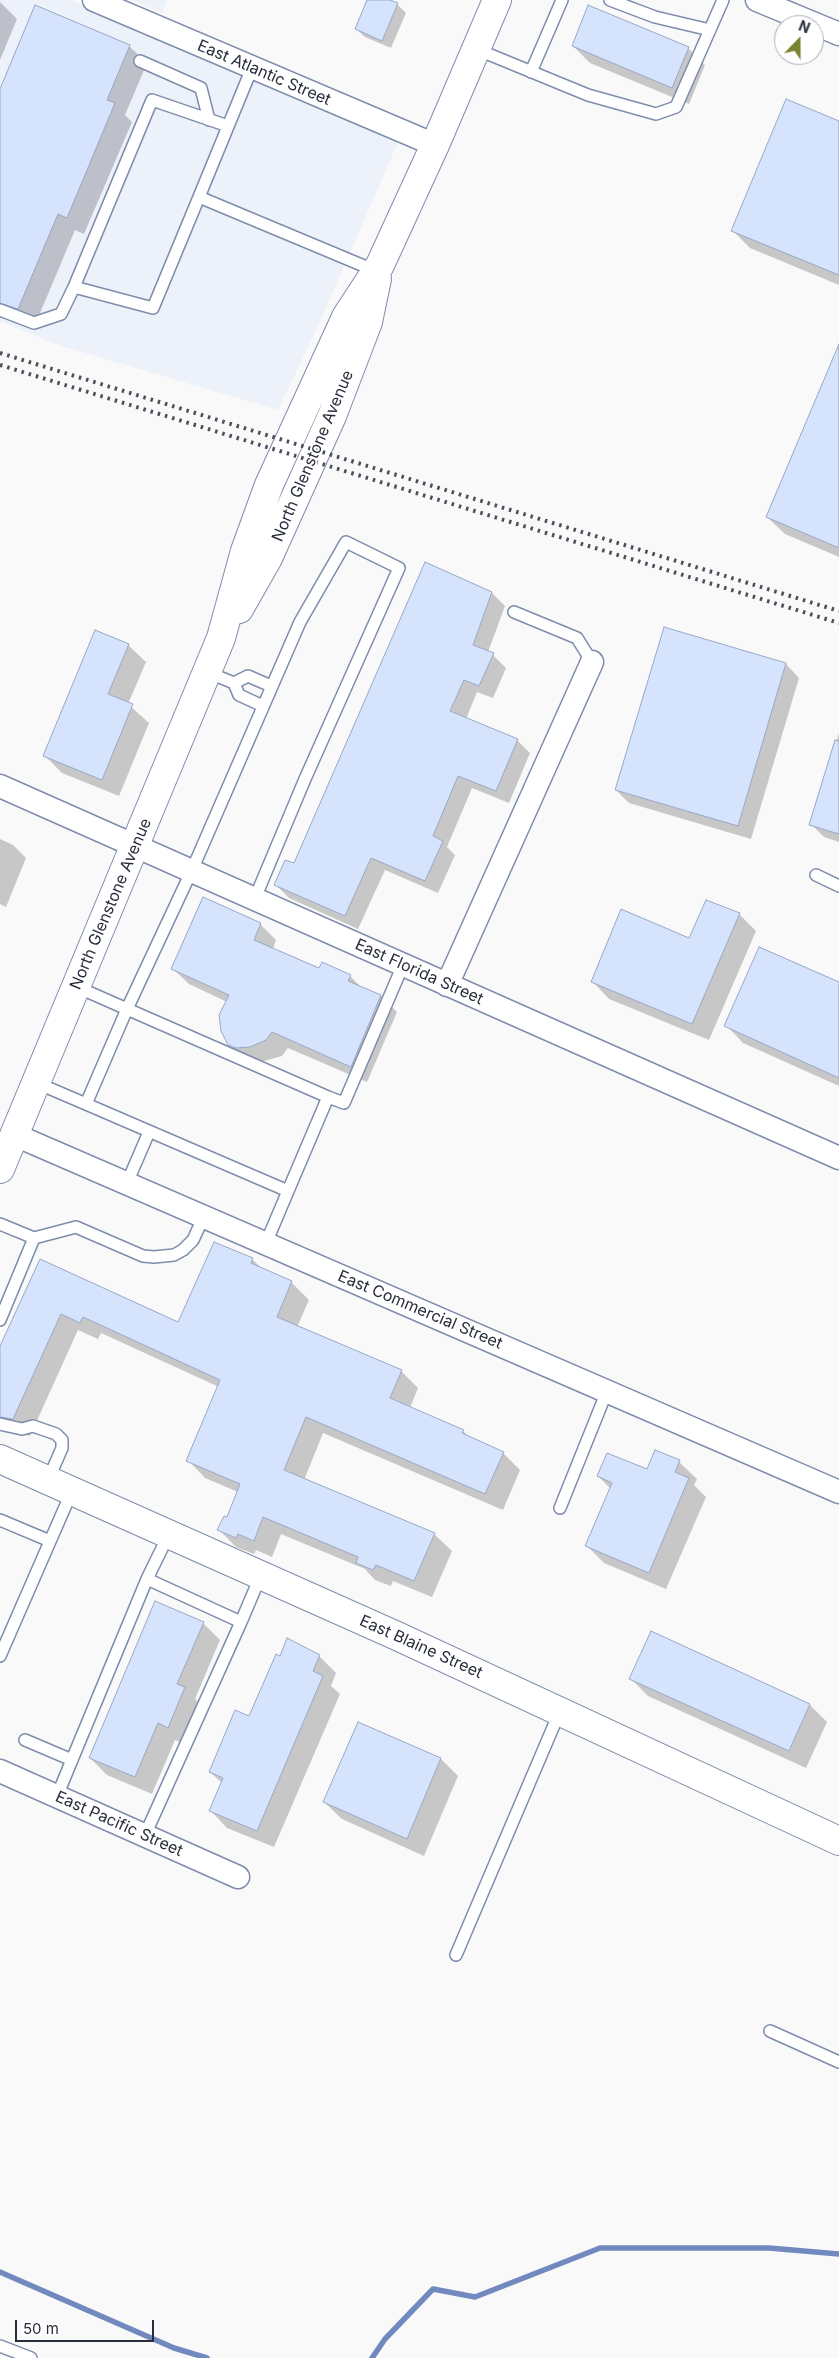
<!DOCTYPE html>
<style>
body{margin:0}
#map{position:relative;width:839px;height:2358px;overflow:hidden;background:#f9f9f9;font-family:Inter,sans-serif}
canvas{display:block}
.north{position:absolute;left:774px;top:15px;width:50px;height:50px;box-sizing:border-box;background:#fff;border:1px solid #a9abb0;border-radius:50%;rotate:22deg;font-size:14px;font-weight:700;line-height:20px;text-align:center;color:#272d3a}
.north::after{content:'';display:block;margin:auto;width:18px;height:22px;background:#79822e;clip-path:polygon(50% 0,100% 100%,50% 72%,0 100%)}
.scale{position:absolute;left:15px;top:2320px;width:139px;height:22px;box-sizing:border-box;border:2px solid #272d3a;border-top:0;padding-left:6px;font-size:15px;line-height:18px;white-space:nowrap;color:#272d3a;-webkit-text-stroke:4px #fff;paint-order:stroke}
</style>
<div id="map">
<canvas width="839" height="2358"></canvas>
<div class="north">N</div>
<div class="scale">50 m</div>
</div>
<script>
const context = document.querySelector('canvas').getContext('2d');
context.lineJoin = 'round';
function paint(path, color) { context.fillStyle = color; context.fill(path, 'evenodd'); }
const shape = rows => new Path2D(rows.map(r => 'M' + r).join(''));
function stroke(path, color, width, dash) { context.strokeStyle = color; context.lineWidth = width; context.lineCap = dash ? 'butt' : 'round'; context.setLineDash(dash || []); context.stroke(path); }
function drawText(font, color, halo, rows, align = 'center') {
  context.font = font + ' Inter,sans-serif'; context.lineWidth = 4; context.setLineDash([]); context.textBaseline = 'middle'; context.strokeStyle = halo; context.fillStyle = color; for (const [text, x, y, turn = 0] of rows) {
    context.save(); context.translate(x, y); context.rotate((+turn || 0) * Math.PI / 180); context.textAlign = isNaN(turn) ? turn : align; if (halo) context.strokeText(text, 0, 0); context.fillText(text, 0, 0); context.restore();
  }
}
paint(shape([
 [0,0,71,0,397,140,396,147,318,326,278,410,55,344,0,321],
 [131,0,167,0,162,13]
]), '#edf1fa');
paint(shape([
 [368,0,387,0,397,4,406,13,391,48,365,37,356,29],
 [0,2,17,19,0,60],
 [129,46,147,63,125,115,132,122,84,234,75,230,35,325,0,311,0,92],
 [573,46,688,48,705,65,689,104,590,63],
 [839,122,839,285,750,248,733,231],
 [839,363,839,557,785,534,767,517],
 [492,593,505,606,488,652,493,655,506,668,493,698,477,692,466,719,517,740,530,753,509,803,472,788,447,847,455,855,438,893,385,870,358,929,289,898,276,885,295,865],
 [665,628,786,664,799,678,751,839,629,803,616,790],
 [128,645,146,662,128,704,149,723,119,796,62,773,45,756],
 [839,733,839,842,824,837,811,824],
 [0,839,13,845,26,858,6,907,0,904],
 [739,914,756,931,709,1040,609,999,592,981,690,940],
 [260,924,276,940,273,949,320,969,350,976,363,989,381,996,397,1012,367,1082,288,1048,282,1056,253,1064,245,1061,229,1044,227,1002,189,984,172,968],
 [839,984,839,1086,743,1043,726,1025],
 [252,1259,264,1271,291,1282,309,1300,297,1327,401,1371,418,1388,410,1408,463,1431,471,1439,503,1453,520,1470,503,1510,323,1433,304,1480,434,1534,452,1551,432,1597,393,1581,391,1586,375,1580,365,1569,281,1534,272,1557,256,1550,254,1554,236,1547,219,1530,227,1518,238,1492,205,1478,188,1460,219,1387,101,1333,98,1339,78,1330,30,1436,18,1433,0,1425,0,1349,40,1260,179,1324],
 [679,1462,697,1479,694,1485,706,1497,666,1589,604,1563,587,1546,611,1489,598,1476,647,1470],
 [203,1623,220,1640,195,1699,202,1706,185,1744,175,1740,152,1794,107,1775,90,1758],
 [652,1633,810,1705,827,1722,806,1768,648,1696,631,1679],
 [319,1656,336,1673,331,1686,340,1694,274,1847,227,1828,210,1810,222,1783,210,1772,250,1717,280,1657],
 [441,1759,458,1776,424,1856,342,1819,324,1802]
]), '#0003');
stroke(shape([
 [0,2272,174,2348,207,2358],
 [372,2358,385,2339,433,2289,475,2297,600,2248,769,2248,839,2254]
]), '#7189be', 5.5);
const building = shape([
 [367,0,390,0,398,3,382,41,355,29,367,0],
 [35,5,130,45,107,100,115,103,67,218,58,214,18,309,0,303,0,89,35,5],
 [588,5,689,47,672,88,572,46,588,5],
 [786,99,839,121,839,275,731,231,786,99],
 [839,344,839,548,766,517,839,344],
 [425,562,492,592,473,645,494,653,479,686,464,680,450,711,518,739,496,791,458,776,433,836,443,841,425,881,371,858,345,916,274,885,285,860,294,863,425,562],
 [664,627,786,663,738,826,615,790,664,627],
 [95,630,129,644,108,694,133,704,102,780,43,756,95,630],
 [835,740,839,741,839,834,809,825,835,740],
 [203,897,261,923,254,940,319,968,322,962,351,975,348,981,381,995,351,1067,272,1032,266,1040,250,1047,236,1048,228,1045,221,1031,219,1015,229,995,171,969,203,897],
 [706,900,740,913,692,1024,591,982,621,909,689,938,706,900],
 [759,947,839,982,839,1078,724,1026,759,947],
 [214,1242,253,1258,251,1263,292,1281,277,1317,402,1370,390,1398,464,1430,462,1433,504,1452,485,1494,306,1417,284,1470,435,1533,414,1581,376,1565,373,1570,356,1563,358,1557,263,1517,254,1541,238,1534,236,1538,217,1530,224,1516,227,1517,240,1484,186,1461,220,1380,83,1317,80,1323,61,1314,13,1419,0,1417,0,1346,40,1259,178,1322,214,1242],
 [655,1450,680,1460,675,1472,689,1478,649,1573,585,1546,612,1483,597,1476,607,1453,647,1469,655,1450],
 [155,1601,204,1622,177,1684,185,1687,168,1728,158,1723,135,1777,89,1758,155,1601],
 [651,1631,810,1704,789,1751,629,1679,651,1631],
 [287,1638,320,1655,313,1671,323,1676,257,1831,209,1811,223,1778,209,1772,235,1710,249,1716,276,1654,280,1656,287,1638],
 [358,1722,441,1758,407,1839,323,1802,358,1722]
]);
paint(building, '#d6e3fd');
stroke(building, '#98a7c7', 1);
const service = shape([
 [610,0,655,17,710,30],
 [476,49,588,95,656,114,676,107,723,0],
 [140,61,201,88,209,120],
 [252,68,199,197,376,271],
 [531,72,562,0],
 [199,197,153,308,74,287,152,100,228,126],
 [0,310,34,323,61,314,74,287],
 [514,612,577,638,592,662],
 [207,672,234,683,239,695,263,706],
 [234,683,248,676,271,686],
 [816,875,839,886],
 [77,987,127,1009,192,870,300,622,346,542,399,568,305,779,255,898],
 [37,1083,86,1104,127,1009,328,1097],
 [86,1104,288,1191,266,1243],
 [127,1183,149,1132],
 [288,1191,328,1097,344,1103,403,965],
 [0,1224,34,1238,76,1227,143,1256,154,1257,174,1255,183,1250,193,1240,204,1216],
 [0,1320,34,1238],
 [0,1424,22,1429,33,1426,56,1434,62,1440,62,1448,48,1480],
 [560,1508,607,1391],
 [0,1520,50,1541],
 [169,1534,147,1579,241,1622,261,1575],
 [0,1656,72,1491],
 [25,1740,72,1760],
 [57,1796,147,1579],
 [145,1835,241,1622],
 [456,1955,560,1711],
 [770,2031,839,2062],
 [0,2346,31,2358]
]);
const minor = shape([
 [94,0,435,145],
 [757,0,839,34],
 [0,786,839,1158],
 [447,985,592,662],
 [15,1135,839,1492],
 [0,1771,238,1877]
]);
const tertiary = shape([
 [0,1459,397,1636,839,1841]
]);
const primary = shape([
 [239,609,268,558,332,416,368,322,377,279],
 [0,1169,221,638,245,551,269,485,346,317,380,265,435,145,497,0]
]);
stroke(service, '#7e8dab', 14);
stroke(minor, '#7e8dab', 25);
stroke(tertiary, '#7e8dab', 30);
stroke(primary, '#7e8dab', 30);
stroke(service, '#fff', 11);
stroke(minor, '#fff', 22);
stroke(tertiary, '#fff', 28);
stroke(primary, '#fff', 28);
stroke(shape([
 [0,353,839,611],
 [0,365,839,623]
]), '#4a4f5a', 4, [2.5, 5]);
drawText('16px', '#272d3a', '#fff', [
 ["East Atlantic Street",264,73,23],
 ["North Glenstone Avenue",313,456,-67],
 ["North Glenstone Avenue",111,904,-67],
 ["East Florida Street",419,972,24],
 ["East Commercial Street",420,1310,23],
 ["East Blaine Street",421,1647,24],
 ["East Pacific Street",119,1824,24]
]);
</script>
